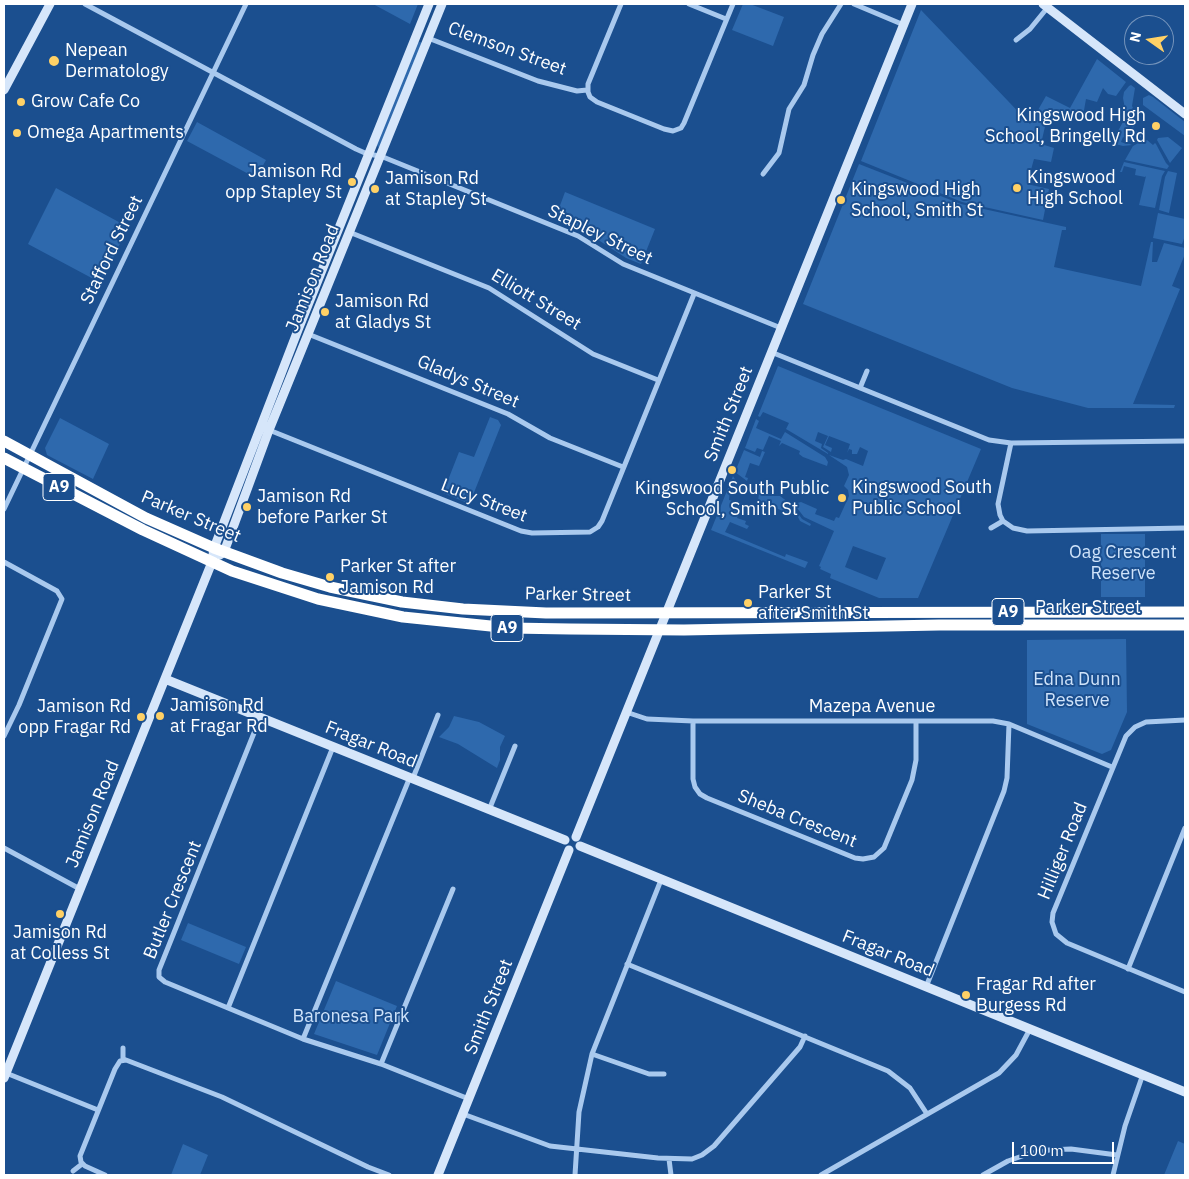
<!DOCTYPE html>
<style>
body{margin:0}
#map{position:relative;width:1189px;height:1179px;overflow:hidden;background:#1b4f8f;font-family:"IBM Plex Sans",sans-serif}
canvas{display:block}
.frame{position:absolute;inset:0;border:5px solid #fff;pointer-events:none}
.north{position:absolute;left:1124px;top:15px;width:50px;height:50px;box-sizing:border-box;background:#1b4f8f;border:1px solid #7695bc;border-radius:50%;rotate:283deg;font-size:14px;font-weight:700;line-height:20px;text-align:center;color:#fff}
.north::after{content:'';display:block;margin:auto;width:18px;height:22px;background:#ffd166;clip-path:polygon(50% 0,100% 100%,50% 72%,0 100%)}
.scale{position:absolute;left:1012px;top:1142px;width:102px;height:22px;box-sizing:border-box;border:2px solid #fff;border-top:0;padding-left:6px;font-size:15px;line-height:18px;white-space:nowrap;color:#fff;-webkit-text-stroke:4px #1b4f8f;paint-order:stroke}
</style>
<div id="map">
<canvas width="1189" height="1179"></canvas>
<div class="frame"></div>
<div class="north">N</div>
<div class="scale">100 m</div>
</div>
<script>
const context = document.querySelector('canvas').getContext('2d');
context.lineJoin = 'round';
function paint(path, color) { context.fillStyle = color; context.fill(path, 'evenodd'); }
const shape = rows => new Path2D(rows.map(r => 'M' + r).join(''));
function stroke(path, color, width, dash) { context.strokeStyle = color; context.lineWidth = width; context.lineCap = dash ? 'butt' : 'round'; context.setLineDash(dash || []); context.stroke(path); }
function drawText(font, color, halo, rows, align = 'center') {
  context.font = font + ' "IBM Plex Sans",sans-serif'; context.lineWidth = 4; context.setLineDash([]); context.textBaseline = 'middle'; context.strokeStyle = halo; context.fillStyle = color; for (const [text, x, y, turn = 0] of rows) {
    context.save(); context.translate(x, y); context.rotate((+turn || 0) * Math.PI / 180); context.textAlign = isNaN(turn) ? turn : align; if (halo) context.strokeText(text, 0, 0); context.fillText(text, 0, 0); context.restore();
  }
}
paint(shape([
 [373,4,418,4,410,24],
 [743,4,750,4,784,17,773,46,732,30],
 [921,10,1030,124,1046,96,1070,108,1097,59,1126,82,1116,96,1108,94,1103,88,1097,102,1086,99,1083,116,1049,109,1041,144,1054,148,1051,162,1034,159,1027,184,1049,189,1043,220,962,202,861,161],
 [420,42,422,43,379,148,376,144,417,43],
 [1131,85,1135,88,1132,106,1134,110,1140,115,1139,120,1133,128,1142,136,1133,143,1123,137,1121,142,1124,143,1125,142,1132,145,1123,146,1115,144,1114,138,1123,122,1125,109,1123,98,1124,92,1129,86],
 [1149,95,1153,97,1185,122,1185,136,1143,105,1143,98],
 [197,122,266,160,256,178,187,141],
 [1168,137,1182,148,1170,163,1157,140,1158,138],
 [1147,140,1153,145,1155,143,1156,144,1166,163,1169,166,1167,169,1125,160,1133,146,1142,141],
 [1124,162,1165,171,1162,176,1155,208,1139,205,1146,176,1145,177,1135,175,1136,169,1124,166,1122,172,1120,172],
 [859,164,961,204,1066,227,1066,230,1062,230,1054,267,1141,286,1151,242,1153,242,1152,262,1157,262,1164,243,1185,248,1185,254,1172,286,1180,289,1133,404,1175,405,1174,408,1088,408,1012,388,803,304],
 [1168,171,1177,173,1169,213,1159,210,1165,177],
 [56,188,128,227,101,283,28,244],
 [565,192,655,229,641,264,626,258,586,232,555,219],
 [1158,213,1185,219,1185,236,1182,244,1153,238],
 [778,366,981,449,918,598,879,598,830,578,831,574,820,569,821,567,819,566,834,531,804,517,794,504,801,502,817,509,815,514,834,521,836,517,839,518,849,496,848,490,844,486,849,475,847,467,829,455,843,460,846,459,863,466,868,451,860,447,857,454,852,454,852,450,849,449,847,453,850,444,829,436,825,445,832,448,831,452,823,447,828,436,818,432,815,441,822,444,821,448,828,453,828,454,786,429,789,423,763,412,760,417,758,416],
 [853,546,886,558,877,580,845,567],
 [490,417,498,420,501,425,471,500,465,502,443,493,459,452,474,457],
 [60,418,109,444,93,479,47,455,45,448],
 [756,419,759,421,756,428,781,439,785,432,825,457,828,462,827,466,803,457,799,454,800,451,782,443,779,446,781,441,769,436,763,450,757,448,755,452,745,448],
 [744,450,760,457,762,451,765,452,759,466,750,463,745,477,748,478,747,481,735,472],
 [733,476,736,481,730,490,729,500,746,504,743,504,737,518,746,521,745,524,749,526,747,529,730,522,725,532,785,557,786,554,808,562,805,568,711,530],
 [759,492,770,496,780,496,792,505,802,519,811,524,810,526,800,521,798,517,763,503,758,503],
 [1101,534,1145,534,1145,597,1101,597],
 [1126,639,1127,712,1111,750,1102,754,1027,724,1027,640],
 [454,716,479,722,505,736,500,747,500,760,497,768,458,744,439,737,449,727],
 [188,923,246,947,239,964,181,940],
 [336,981,397,1006,377,1055,314,1034],
 [1178,1141,1185,1144,1185,1175,1164,1175],
 [183,1144,208,1155,200,1175,171,1175]
]), '#2e69ad');
stroke(shape([
 [85,4,356,149,365,153,383,157,578,236,623,264,781,328],
 [621,4,588,84,588,92,590,97,597,102,664,129,673,131,681,128,684,123,733,4],
 [689,4,726,19],
 [854,4,904,25],
 [428,38,538,81,577,91,587,90],
 [1016,40,1030,29,1048,7],
 [763,174,779,153,789,109,804,85,813,55,822,34,841,4],
 [349,232,489,288,593,354,658,380],
 [308,334,508,414,550,438,623,467],
 [771,352,989,440,1011,443,1185,441],
 [860,388,867,371],
 [269,430,521,531,532,533,590,532,598,527,602,521,694,294],
 [1011,443,998,504,1000,515,1003,521,1013,528,1027,531,1185,528],
 [4,509,246,4],
 [991,528,1003,521],
 [4,562,57,591,62,599,19,705,4,736],
 [626,712,647,719,693,721,993,721,1009,724,1112,767],
 [260,718,159,970,159,977,165,982,303,1039,381,1064,469,1099],
 [1185,720,1146,722,1135,727,1126,736,1053,913,1052,922,1056,934,1067,943,1185,992],
 [693,721,693,779,695,787,700,794,707,798,855,858,863,859,874,857,884,848,912,780,916,760,916,721],
 [413,778,438,715],
 [489,810,515,746],
 [4,848,80,889],
 [627,964,888,1071,910,1088,927,1114],
 [1128,969,1185,828],
 [926,987,1004,791,1007,778,1009,724],
 [228,1008,333,747],
 [303,1039,410,777],
 [123,1048,123,1060],
 [592,1054,649,1074,664,1074],
 [381,1064,453,889],
 [6,1073,98,1110],
 [463,1114,550,1146,658,1158,692,1159,702,1155,714,1146,800,1047,805,1036],
 [669,1159,671,1175],
 [73,1171,82,1164],
 [105,1175,85,1166,81,1162,80,1156,115,1069,120,1061,126,1060,222,1097,368,1167,389,1175],
 [575,1175,579,1112,592,1054,661,880],
 [821,1175,999,1073,1016,1055,1030,1029],
 [983,1175,1008,1161,1028,1154,1049,1150,1071,1149,1117,1155],
 [1113,1175,1125,1126,1143,1074]
]), '#a9c9ee', 5);
stroke(shape([
 [1043,4,1185,114],
 [4,90,50,4],
 [220,555,224,552,269,430,442,4],
 [165,679,565,840],
 [576,837,912,4],
 [580,846,1185,1092],
 [4,1078,212,562,214,548,298,330,429,4],
 [438,1175,569,850]
]), '#d6e6fa', 9);
stroke(shape([
 [4,441,146,518,214,548,282,573,330,587,402,602,463,609,546,613,1185,612],
 [4,458,143,530,232,571,318,599,403,617,510,628,570,629,684,630,939,625,1185,625]
]), '#fff', 11);
for (const [x, y, r, color] of [
 [54,61,6,"#ffd166"],
 [21,102,5,"#ffd166"],
 [1156,126,5,"#ffd166"],
 [17,133,5,"#ffd166"],
 [352,182,5,"#ffd166"],
 [1017,188,5,"#ffd166"],
 [375,189,5,"#ffd166"],
 [841,200,5,"#ffd166"],
 [325,312,5,"#ffd166"],
 [732,470,5,"#ffd166"],
 [842,498,5,"#ffd166"],
 [247,507,5,"#ffd166"],
 [330,577,5,"#ffd166"],
 [748,603,5,"#ffd166"],
 [160,716,5,"#ffd166"],
 [141,717,5,"#ffd166"],
 [60,914,5,"#ffd166"],
 [966,995,5,"#ffd166"]
]) { const dot = new Path2D(); dot.arc(x, y, r, 0, 2 * Math.PI); context.fillStyle = color; context.fill(dot); stroke(dot, '#1b4f8f', 2); }
for (const [x, y, w] of [
 [59,487,32],
 [1008,612,32],
 [507,628,32]
]) { const box = new Path2D(); box.roundRect(x - w / 2, y - 13.5, w, 27, 4); context.fillStyle = '#1b4f8f'; context.fill(box); stroke(box, '#fff', 1); }
drawText('bold 16px', '#fff', null, [
 ["A9",59,487],
 ["A9",1008,612],
 ["A9",507,628]
]);
drawText('18px', '#fff', '#1b4f8f', [
 ["Clemson Street",507,49,20],
 ["Stapley Street",600,235,26],
 ["Stafford Street",112,250,-64],
 ["Jamison Road",313,278,-68],
 ["Elliott Street",536,300,31],
 ["Gladys Street",468,382,23],
 ["Smith Street",729,414,-68],
 ["Lucy Street",484,501,21],
 ["Parker Street",191,517,23],
 ["Parker Street",578,595,1],
 ["Parker Street",1088,608],
 ["Mazepa Avenue",872,707],
 ["Fragar Road",371,745,22],
 ["Jamison Road",93,814,-68],
 ["Sheba Crescent",797,819,22],
 ["Hilliger Road",1063,851,-68],
 ["Butler Crescent",173,900,-68],
 ["Fragar Road",888,954,22],
 ["Smith Street",489,1007,-68]
]);
drawText('18px', '#fff', '#1b4f8f', [
 ["Nepean",65,51],
 ["Dermatology",65,72],
 ["Grow Cafe Co",31,102],
 ["Kingswood High",1146,116,"right"],
 ["School, Bringelly Rd",1146,137,"right"],
 ["Omega Apartments",27,133],
 ["Jamison Rd",342,172,"right"],
 ["opp Stapley St",342,193,"right"],
 ["Kingswood",1027,178],
 ["High School",1027,199],
 ["Jamison Rd",385,179],
 ["at Stapley St",385,200],
 ["Kingswood High",851,190],
 ["School, Smith St",851,211],
 ["Jamison Rd",335,302],
 ["at Gladys St",335,323],
 ["Kingswood South",852,488],
 ["Public School",852,509],
 ["Kingswood South Public",732,489,"center"],
 ["School, Smith St",732,510,"center"],
 ["Jamison Rd",257,497],
 ["before Parker St",257,518],
 ["Parker St after",340,567],
 ["Jamison Rd",340,588],
 ["Parker St",758,593],
 ["after Smith St",758,614],
 ["Jamison Rd",170,706],
 ["at Fragar Rd",170,727],
 ["Jamison Rd",131,707,"right"],
 ["opp Fragar Rd",131,728,"right"],
 ["Jamison Rd",60,933,"center"],
 ["at Colless St",60,954,"center"],
 ["Fragar Rd after",976,985],
 ["Burgess Rd",976,1006]
], 'left');
drawText('18px', '#cfe3fa', '#1b4f8f', [
 ["Oag Crescent",1123,553],
 ["Reserve",1123,574],
 ["Edna Dunn",1077,680],
 ["Reserve",1077,701],
 ["Baronesa Park",351,1017]
]);
</script>
